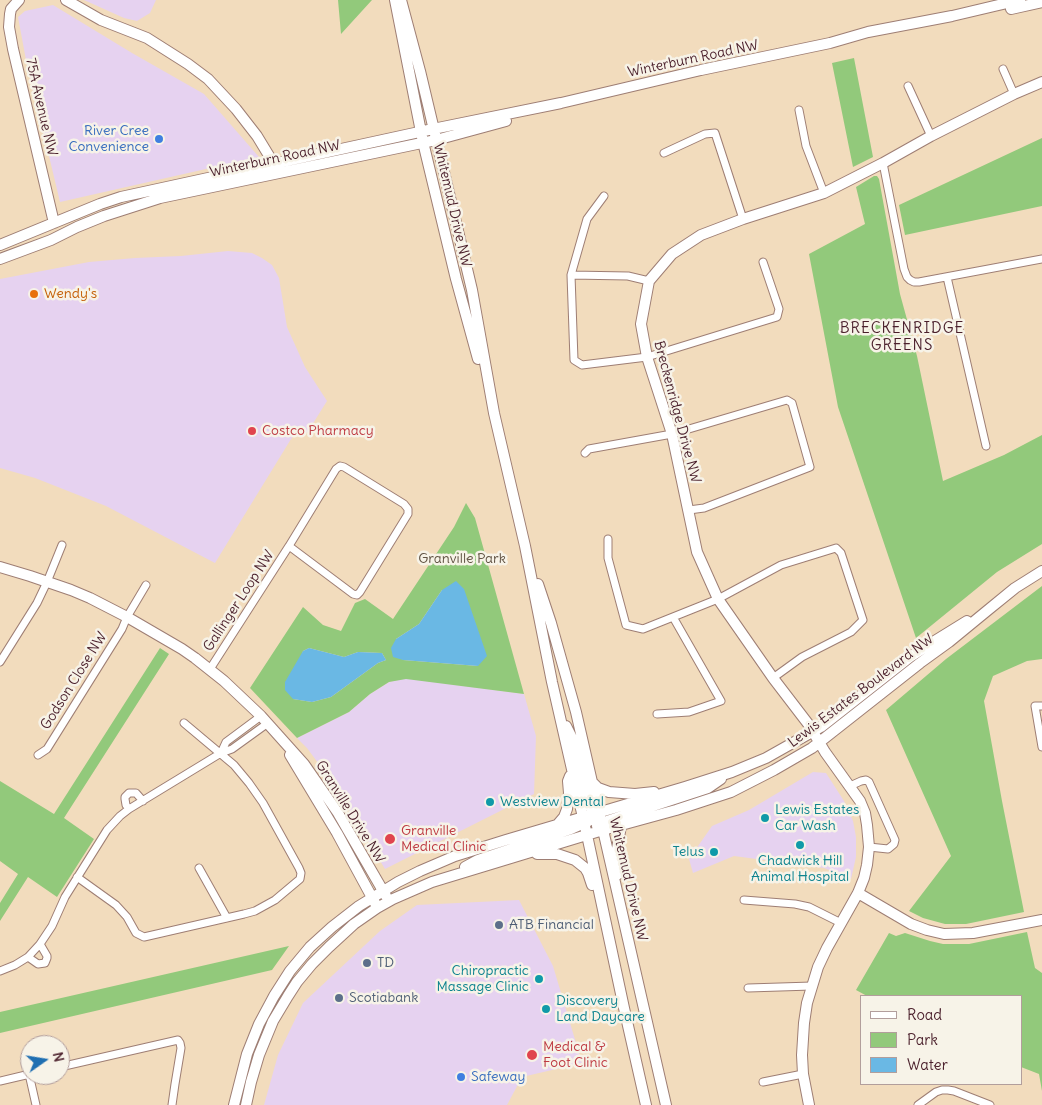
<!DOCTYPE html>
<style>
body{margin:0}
#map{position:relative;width:1042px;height:1105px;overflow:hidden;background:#f2dcbd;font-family:Delius,sans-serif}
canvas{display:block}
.legend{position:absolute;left:860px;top:995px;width:162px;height:90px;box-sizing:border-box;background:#f7f3e8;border:1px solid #b29e9c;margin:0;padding:6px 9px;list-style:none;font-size:15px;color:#4a1f2b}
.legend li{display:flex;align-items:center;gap:10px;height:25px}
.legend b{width:25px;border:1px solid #b29e9c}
.north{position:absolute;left:20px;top:1035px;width:50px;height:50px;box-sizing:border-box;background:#f7f3e8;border:1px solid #b29e9c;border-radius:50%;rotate:77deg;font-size:14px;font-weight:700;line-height:20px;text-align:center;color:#4a1f2b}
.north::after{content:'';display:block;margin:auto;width:18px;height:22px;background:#1f6fb2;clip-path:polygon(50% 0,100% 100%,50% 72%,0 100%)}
</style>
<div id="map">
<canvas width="1042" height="1105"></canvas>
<ul class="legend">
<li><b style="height:6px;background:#fff"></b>Road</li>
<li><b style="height:14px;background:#92c97b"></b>Park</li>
<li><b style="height:14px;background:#6ab8e4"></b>Water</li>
</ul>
<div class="north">N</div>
</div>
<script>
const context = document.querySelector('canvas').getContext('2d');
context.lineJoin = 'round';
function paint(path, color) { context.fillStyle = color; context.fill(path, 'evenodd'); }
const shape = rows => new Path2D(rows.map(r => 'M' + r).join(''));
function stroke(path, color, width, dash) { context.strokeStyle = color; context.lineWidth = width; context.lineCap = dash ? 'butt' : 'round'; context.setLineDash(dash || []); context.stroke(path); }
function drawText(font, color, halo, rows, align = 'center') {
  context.font = font + ' Delius,sans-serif'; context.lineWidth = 5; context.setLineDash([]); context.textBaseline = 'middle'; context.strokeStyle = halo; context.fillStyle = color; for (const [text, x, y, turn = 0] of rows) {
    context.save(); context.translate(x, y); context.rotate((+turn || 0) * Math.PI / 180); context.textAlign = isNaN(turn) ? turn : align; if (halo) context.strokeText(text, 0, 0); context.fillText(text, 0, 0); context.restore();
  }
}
paint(shape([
 [84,0,156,0,150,13,137,21,124,18],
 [53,5,132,53,204,94,259,157,60,202,26,60,18,17,25,11],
 [228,251,252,253,262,258,272,265,279,278,287,327,305,367,327,401,307,433,299,426,215,563,106,506,35,478,0,468,0,279,89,262,135,258,181,256],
 [406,678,524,694,536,736,534,794,385,869,342,798,327,775,307,748,297,738,349,712,370,694,389,682],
 [813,772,826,773,844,801,853,821,856,837,856,857,851,879,824,868,734,856,693,873,689,859,712,826,749,810],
 [519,900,553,966,582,1063,522,1077,507,1105,264,1105,278,1055,303,1003,380,931,417,905]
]), '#e6d2f0');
paint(shape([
 [338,0,372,0,341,34],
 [854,58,873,157,853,167,832,63],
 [1042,138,1042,206,905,235,899,205],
 [874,176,877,176,879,179,900,294,917,356,943,481,1004,455,1042,435,1042,544,997,572,916,638,838,407,809,254,865,224,856,187],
 [466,503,475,518,524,694,406,679,389,682,370,694,349,712,297,738,250,688,303,607,323,625,341,631,355,603,365,599,393,619,454,527],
 [442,590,478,666,403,660,396,639,419,624],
 [309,648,344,657,358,652,382,653,386,660,378,663,331,697,312,702,293,699,303,651],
 [1042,586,1042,659,1027,661,993,676,984,701,1002,801,1024,912,966,924,945,924,923,918,909,911,951,856,886,710,946,659],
 [160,648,169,654,64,818,94,839,57,897,28,877,0,921,0,903,18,874,0,861,0,781,54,814],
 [1027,932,1035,968,1042,973,1042,1091,1039,1074,1021,1067,1021,996,867,996,856,990,889,933,896,936,905,933,930,941,943,944,969,944],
 [289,946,272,970,0,1033,0,1012]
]), '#92c97b');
paint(shape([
 [456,581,464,589,487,656,478,666,403,660,393,657,391,648,396,639,419,624,442,590],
 [309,648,344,657,358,652,382,653,386,660,378,663,331,697,312,702,293,699,285,690,285,682,303,651]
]), '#6ab8e4');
const street = shape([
 [1003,69,1014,94],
 [908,86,931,136],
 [799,110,806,146,824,193],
 [664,153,705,134,715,133,743,219],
 [883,163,904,269,907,277,910,280,914,282,919,282,1042,259],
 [604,196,587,219,571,275,574,360,582,365,647,357,777,317,779,309,763,262],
 [571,275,628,276,649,281],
 [947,277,986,446],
 [585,453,589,449,672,434,787,400,792,403,810,467,704,508,689,510],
 [608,539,608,558,626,625,643,629,718,599,781,565,836,548,841,553,863,620,851,632,802,657,773,678],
 [0,662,37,603,47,582,62,545],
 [210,669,289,546,336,469,340,466,344,467,404,504,408,509,408,514,360,592,357,595,353,594,289,546],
 [1042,706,1035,706,1042,747],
 [657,714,689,712,721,701,673,617],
 [221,753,226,742,261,716],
 [38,755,47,749,122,629,127,617,146,585],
 [850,786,861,781,866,780,869,782,895,840,894,844,888,849,869,847],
 [129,809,126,805,125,799,125,797,129,793,136,793,143,801],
 [199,868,227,918],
 [77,877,116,905,127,917,136,933,144,937,244,914,255,911,275,900,300,879,301,873,299,868,263,803,249,783,234,765,184,723],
 [744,900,795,904,809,907,841,923],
 [28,957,38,964,45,963,47,958,47,956,40,944],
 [0,971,15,965,28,957,40,944,52,926,65,897,107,830,120,816,129,809,221,753,232,749,268,723],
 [748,988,812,986],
 [60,1067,178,1040,180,1043,181,1048,175,1084,172,1105],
 [29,1074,36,1105],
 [0,1081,30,1074],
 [763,1082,803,1074],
 [918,1105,936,1092,942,1090,948,1090,954,1091,990,1105]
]);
const secondary = shape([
 [19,0,11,9,10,14,9,27,13,49,54,223],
 [66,0,101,20,147,38,188,64,208,79,236,109,257,136,274,164,276,169],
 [395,0,423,142,456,279,478,359],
 [401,0,420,71,472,290,494,413,525,546,552,682,587,835,624,1008,646,1105],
 [1011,9,1042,2],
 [0,245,100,204,121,197,433,129,561,103,701,70,830,43,868,32,952,16,1020,0],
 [0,259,51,240,77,227,104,216,160,198,436,140,506,121],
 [0,567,30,576,71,590,90,598,127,617,182,649,195,658,224,681,261,716,304,764,338,813,386,896],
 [538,584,551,623,576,712,666,1105],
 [566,726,572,738,588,799,595,820],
 [290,755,337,833,375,903],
 [592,782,598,788,609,792,635,794,654,792],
 [558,824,564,817,567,809,569,793,568,781,570,776],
 [597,826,607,821,708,788,721,779],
 [537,854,557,854,575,860,585,868,588,873,592,885],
 [465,867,478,860,571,829,589,821],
 [617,875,617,849,621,826],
 [858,893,911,924,927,930,944,934,973,933,1042,920],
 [234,1105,247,1054,259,1024,274,996,290,971,310,947,332,927,359,906,398,882,420,871,455,856,506,840,685,787,732,772,766,758,821,727,910,657,933,642,967,621],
 [246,1105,251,1082,259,1055,273,1021,288,996,297,982,312,964,329,947,354,924,377,908,393,899,432,882,603,830,676,810,731,792,774,770,812,748,920,663,949,642,988,610,1015,588,1042,571],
 [809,1105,803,1074,802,1055,804,1023,807,1003,818,967,827,948,858,893,864,878,867,865,869,847,867,825,865,813,860,801,825,752,809,725,773,678,718,599,697,552,672,434,647,357,641,324,649,281,672,254,701,235,743,219,824,193,883,163,931,136,1014,94,1042,82]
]);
stroke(street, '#9e7e74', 9);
stroke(secondary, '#9e7e74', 12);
stroke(street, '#fff', 7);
stroke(secondary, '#fff', 10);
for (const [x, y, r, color] of [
 [159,139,5,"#3f7fe0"],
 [34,294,5,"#e8710a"],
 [252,431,5,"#e0444e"],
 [490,802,5,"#0f9aa8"],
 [765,818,5,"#0f9aa8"],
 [390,839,6,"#e0444e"],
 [800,845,5,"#0f9aa8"],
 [714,852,5,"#0f9aa8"],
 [499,925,5,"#5c6f8a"],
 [367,963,5,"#5c6f8a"],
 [539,979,5,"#0f9aa8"],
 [339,998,5,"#5c6f8a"],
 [546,1009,5,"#0f9aa8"],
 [532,1055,6,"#e0444e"],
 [461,1077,5,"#3f7fe0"]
]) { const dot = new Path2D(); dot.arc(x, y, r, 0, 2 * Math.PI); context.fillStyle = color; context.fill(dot); stroke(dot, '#f7f3e8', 2); }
drawText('14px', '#4a1f2b', '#f7f3e8', [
 ["Winterburn Road NW",693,59,-12],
 ["75A Avenue NW",41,107,77],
 ["Winterburn Road NW",275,159,-12],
 ["Whitemud Drive NW",452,205,77],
 ["Breckenridge Drive NW",677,412,75],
 ["Gallinger Loop NW",239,601,-57],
 ["Godson Close NW",74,681,-58],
 ["Lewis Estates Boulevard NW",861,691,-37],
 ["Granville Drive NW",350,812,58],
 ["Whitemud Drive NW",628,879,77]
]);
drawText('14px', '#366cbe', '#f7f3e8', [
 ["River Cree",149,131],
 ["Convenience",149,147],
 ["Safeway",471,1077,"left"]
], 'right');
drawText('14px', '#c56008', '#f7f3e8', [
 ["Wendy's",44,294]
], 'left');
drawText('14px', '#be3a42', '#f7f3e8', [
 ["Costco Pharmacy",262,431],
 ["Granville",401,831],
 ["Medical Clinic",401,847],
 ["Medical &",543,1047],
 ["Foot Clinic",543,1063]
], 'left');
drawText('14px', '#605243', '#f7f3e8', [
 ["Granville Park",462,559]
]);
drawText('14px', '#0d838f', '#f7f3e8', [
 ["Westview Dental",500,802],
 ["Lewis Estates",775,810],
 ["Car Wash",775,826],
 ["Telus",704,852,"right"],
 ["Chadwick Hill",800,861,"center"],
 ["Animal Hospital",800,877,"center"],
 ["Chiropractic",529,971,"right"],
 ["Massage Clinic",529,987,"right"],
 ["Discovery",556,1001],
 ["Land Daycare",556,1017]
], 'left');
drawText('14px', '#4e5e75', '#f7f3e8', [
 ["ATB Financial",509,925],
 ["TD",377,963],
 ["Scotiabank",349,998]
], 'left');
context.letterSpacing = '1px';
drawText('15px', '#4a1f2b', '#f7f3e8', [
 ["BRECKENRIDGE",902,329],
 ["GREENS",902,346]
]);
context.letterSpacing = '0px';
</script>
